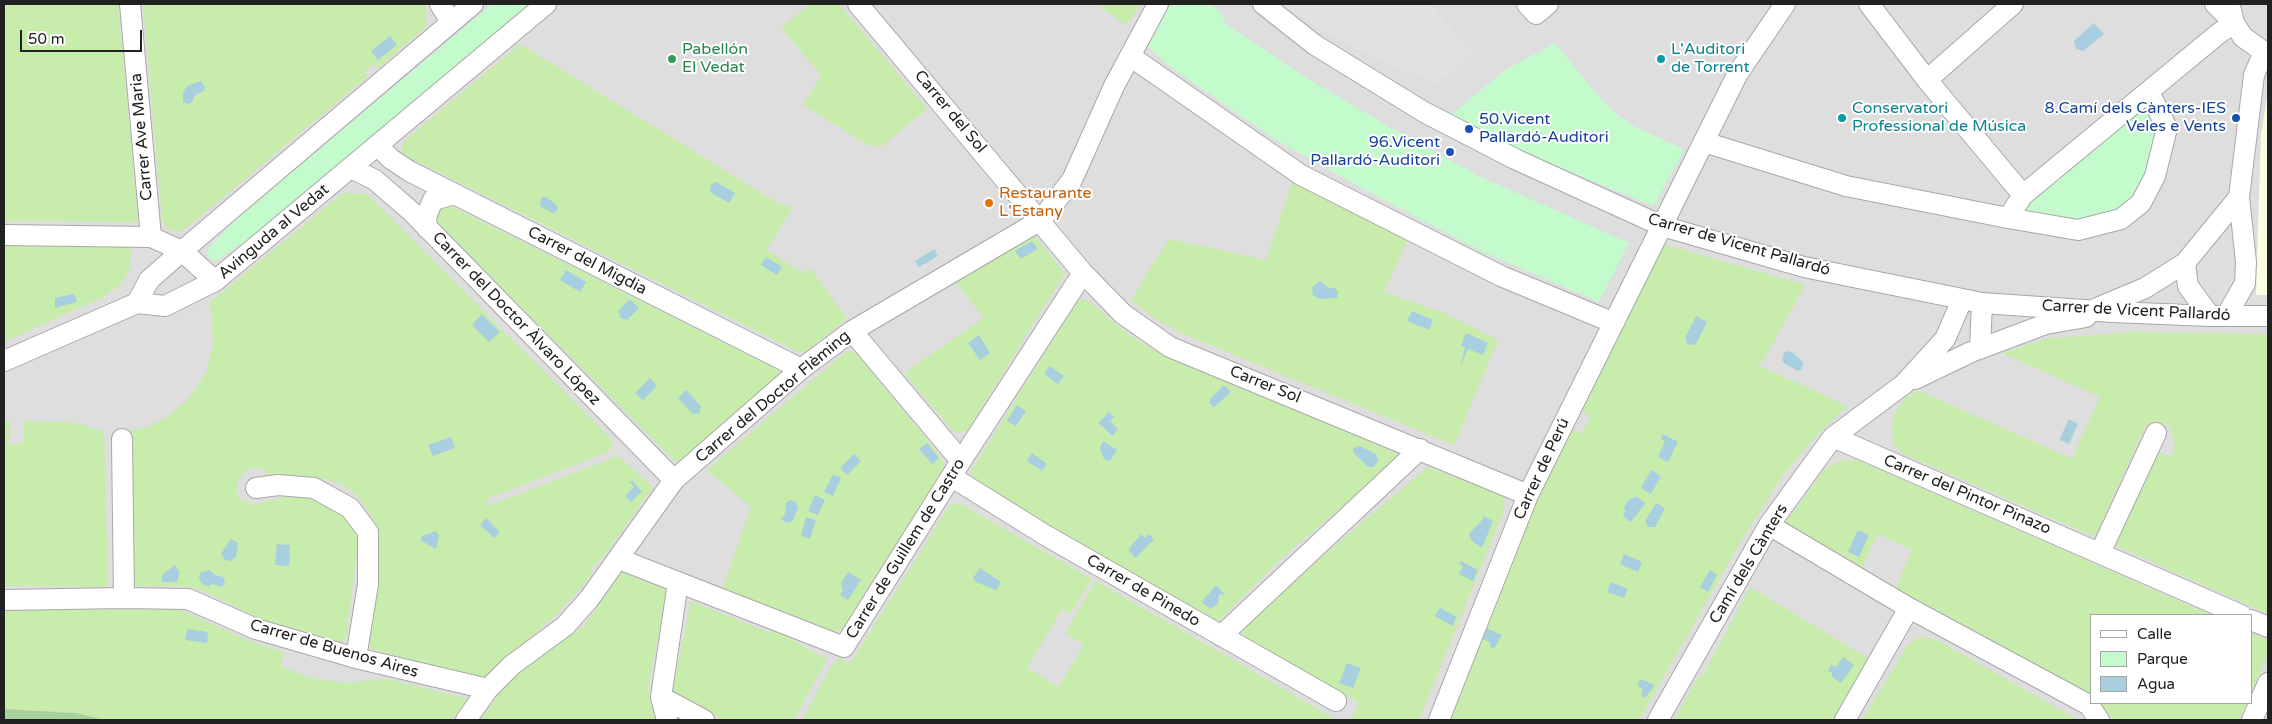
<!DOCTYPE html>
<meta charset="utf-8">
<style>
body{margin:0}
#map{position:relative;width:2272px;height:724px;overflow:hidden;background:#f1eee7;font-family:"Varela Round",sans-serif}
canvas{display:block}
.frame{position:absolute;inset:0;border:5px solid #212121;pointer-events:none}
.legend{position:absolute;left:2090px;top:614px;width:162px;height:90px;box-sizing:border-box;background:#fff;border:1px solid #a6a6a6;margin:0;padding:6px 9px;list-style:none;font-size:15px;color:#212121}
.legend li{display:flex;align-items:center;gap:10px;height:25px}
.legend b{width:25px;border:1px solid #a6a6a6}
.scale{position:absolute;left:20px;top:30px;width:122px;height:22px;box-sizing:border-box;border:2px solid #212121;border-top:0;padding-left:6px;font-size:15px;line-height:18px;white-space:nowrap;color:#212121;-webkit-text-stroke:4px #fff;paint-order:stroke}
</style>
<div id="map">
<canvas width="2272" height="724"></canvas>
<div class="frame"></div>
<ul class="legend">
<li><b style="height:6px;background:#fff"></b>Calle</li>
<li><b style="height:14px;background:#c4fbcc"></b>Parque</li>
<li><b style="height:14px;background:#a7cfe0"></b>Agua</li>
</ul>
<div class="scale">50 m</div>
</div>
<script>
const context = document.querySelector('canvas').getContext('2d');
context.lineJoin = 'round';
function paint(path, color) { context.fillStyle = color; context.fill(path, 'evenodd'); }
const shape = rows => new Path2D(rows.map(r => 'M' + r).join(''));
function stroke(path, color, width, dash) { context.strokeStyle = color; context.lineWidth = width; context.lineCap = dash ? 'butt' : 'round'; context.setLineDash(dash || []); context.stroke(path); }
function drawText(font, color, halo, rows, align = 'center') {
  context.font = font + ' "Varela Round",sans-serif'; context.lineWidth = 4; context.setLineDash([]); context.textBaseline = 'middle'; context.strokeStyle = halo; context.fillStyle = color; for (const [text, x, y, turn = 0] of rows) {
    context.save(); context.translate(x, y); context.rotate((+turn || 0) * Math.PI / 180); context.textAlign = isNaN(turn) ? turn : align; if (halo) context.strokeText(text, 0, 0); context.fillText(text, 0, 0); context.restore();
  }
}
paint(shape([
 [4,4,2268,4,2268,720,106,720,76,713,4,709],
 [2091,615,2251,615,2251,703,2091,703]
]), '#dfdede');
paint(shape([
 [2268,91,2268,295,2256,295,2261,135]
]), '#fdffe2');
paint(shape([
 [4,4,118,4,138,222,4,221],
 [143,4,427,4,425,28,378,68,374,64,364,72,368,76,185,229,178,232,167,229,162,220],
 [810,4,839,4,927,109,882,146,869,146,803,105,821,75,781,28],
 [1097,4,1141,4,1126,26],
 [520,44,779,204,793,207,767,250,802,273,810,268,847,319,804,353,799,352,404,155,402,150,403,142],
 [1294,178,1407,241,1384,292,1444,313,1498,340,1454,445,1181,333,1157,320,1131,300,1169,239,1266,260],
 [343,193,367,194,611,439,611,447,608,452,486,499,488,506,618,456,653,487,604,556,590,570,592,574,578,591,558,613,487,676,480,677,419,662,371,649,368,645,377,574,378,532,372,516,357,495,339,483,311,476,273,476,261,469,251,468,243,473,238,481,237,496,246,502,256,505,268,500,279,500,279,497,309,498,329,502,350,520,358,542,346,640,342,642,263,620,199,589,182,586,132,586,129,430,144,428,167,417,179,407,191,396,206,373,213,345,210,302],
 [449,205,779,370,780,375,681,461,673,460,436,222,436,215,441,206],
 [1033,234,1063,271,1063,276,967,431,958,433,953,431,904,373,984,318,954,281],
 [1664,244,1805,285,1764,360,1756,364,1847,406,1813,439,1783,475,1741,541,1639,720,1445,720,1539,488,1568,428,1582,434,1590,416,1577,409],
 [4,246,131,247,130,268,121,284,105,296,4,342],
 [1081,299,1089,301,1130,336,1162,355,1397,453,1399,457,1280,560,1220,619,1211,620,971,481,971,471,1077,302],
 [2130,332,2268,334,2268,614,2115,545,2157,451,2171,457,2175,445,2169,426,2155,421,2145,426,2095,537,1901,453,1895,446,1892,434,1893,415,1905,398,1918,390,2072,459,2100,397,2002,353,2045,339],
 [847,351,856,353,945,462,944,467,843,629,833,632,723,588,751,507,707,470],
 [4,420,10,420,9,445,24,442,24,421,72,422,104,431,108,587,4,586],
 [1844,460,1860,461,2211,615,2091,615,2091,700,1973,630,1971,632,1960,625,1960,623,1896,588,1912,550,1878,534,1862,568,1785,524,1824,470,1832,464],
 [1428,467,1502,496,1505,502,1503,513,1419,720,1351,720,1358,702,1247,640,1243,632,1244,628,1298,577],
 [956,503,961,504,1092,579,1070,614,1062,609,1027,668,1059,687,1084,644,1065,633,1096,581,1337,720,802,720,829,670,840,657,850,664,950,505],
 [622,572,667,590,648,689,655,720,480,720,516,671,584,626],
 [1750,587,1869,659,1834,720,1674,720,1698,677,1703,675],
 [691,601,770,633,772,629,827,659,794,720,722,720,672,693],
 [4,610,181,610,252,642,284,652,281,666,311,678,344,683,388,679,468,699,451,720,106,720,76,713,4,709],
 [2251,633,2268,641,2268,654,2251,694],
 [1926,637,1937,640,2078,720,1862,720,1907,646,1915,639],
 [2096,703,2247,703,2239,720,2114,720]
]), '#c8ecac');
paint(shape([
 [4,709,76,713,106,720,4,720]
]), '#a8d29b');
paint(shape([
 [492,4,531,4,251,238,216,260,212,260,207,253,208,250,233,222],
 [1171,4,1211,4,1222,14,1224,23,1307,78,1403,135,1481,177,1629,243,1599,302,1475,248,1362,188,1276,140,1172,68,1148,47],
 [1555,43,1593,90,1614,112,1633,126,1684,149,1654,206,1572,173,1506,143,1452,114,1505,70],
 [2148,96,2164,127,2153,173,2119,216,2080,226,2015,215]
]), '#c4fbcc');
paint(shape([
 [1281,4,1431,4,1474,54,1436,84,1357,50]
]), '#e1e1e1');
paint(shape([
 [2094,23,2104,34,2083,51,2076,49,2074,41],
 [390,36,397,45,378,60,371,51],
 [201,81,205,87,204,91,195,95,192,102,188,104,183,102,183,92,187,86],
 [716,182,735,193,729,203,710,192,711,184],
 [546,197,557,205,558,209,554,214,540,206,541,198],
 [1032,241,1038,249,1021,259,1015,251],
 [934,249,938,256,919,267,915,261],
 [766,257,782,267,777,275,761,265],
 [566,270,586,282,580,292,560,280],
 [1320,281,1329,288,1335,288,1338,292,1337,298,1320,299,1313,296,1312,287],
 [74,294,77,302,55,308,55,298],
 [630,299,639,308,627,320,621,318,618,311],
 [1412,311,1433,320,1429,330,1407,321],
 [482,314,500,332,489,342,472,325],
 [1696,316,1707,322,1696,344,1691,345,1687,344,1685,338],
 [1466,333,1488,343,1483,355,1468,349,1460,367,1465,347,1461,346],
 [979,335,990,353,980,360,968,343],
 [1788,351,1792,352,1803,362,1802,369,1798,371,1785,364,1782,360,1784,353],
 [1050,366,1064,376,1058,384,1044,374],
 [650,378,657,386,643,400,635,393],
 [1224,385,1231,392,1214,407,1210,404,1210,399],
 [686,390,701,406,699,413,693,414,678,398],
 [1017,405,1026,411,1016,426,1007,421],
 [1109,412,1114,417,1110,421,1118,429,1113,436,1098,423],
 [2069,419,2078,424,2069,444,2059,440],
 [1663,434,1678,442,1668,462,1658,457,1665,441,1661,439],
 [451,437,455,448,433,456,428,445],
 [1103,441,1117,450,1110,461,1104,459,1100,448],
 [927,443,939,458,932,464,919,449],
 [1360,446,1376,454,1378,461,1374,467,1368,467,1353,452,1353,448],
 [1032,453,1047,464,1042,471,1027,461],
 [854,454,861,461,847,475,840,468],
 [1651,470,1661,476,1651,494,1641,488],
 [833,474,841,478,833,496,824,492],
 [632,481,642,491,631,502,625,496,634,487,630,482],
 [815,495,825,500,818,515,808,511],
 [1636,496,1645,503,1631,522,1623,516,1625,511,1624,508,1627,502],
 [790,500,795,501,798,508,793,521,786,523,781,519,785,514,786,503],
 [1656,503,1665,508,1655,527,1648,527,1645,521],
 [1484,516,1493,521,1482,548,1472,541,1469,535,1472,530,1480,523],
 [806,517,816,520,810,539,801,536],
 [486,518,500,532,494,538,480,525],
 [1858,530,1869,535,1859,557,1848,552],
 [436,531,439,535,436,549,420,540,422,536],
 [1141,534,1145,538,1149,534,1154,539,1136,558,1128,550],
 [231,539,238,543,236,557,231,561,225,560,221,554],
 [277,544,290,545,289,566,275,565],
 [1624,554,1642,562,1638,572,1620,564],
 [1461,561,1478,570,1473,581,1459,574,1463,566,1459,564],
 [175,565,180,572,177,582,162,582,162,575],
 [980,568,1001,582,996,590,976,582,973,578],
 [209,570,215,575,223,577,225,581,224,585,221,587,213,584,208,586,202,584,199,578,200,573],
 [1710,570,1717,575,1708,592,1700,587],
 [848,572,861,580,848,600,840,595,843,590,841,583],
 [1611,582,1628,589,1624,598,1607,592],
 [1216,585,1225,595,1219,594,1218,604,1210,609,1202,602],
 [1440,608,1457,617,1452,626,1435,616],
 [1485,628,1502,635,1494,649,1490,647,1491,643,1481,638],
 [187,629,208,632,207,643,185,640],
 [1843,657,1854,665,1841,683,1832,677,1832,673,1828,671,1831,665,1836,667],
 [1347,663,1361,668,1353,688,1339,683],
 [1640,679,1655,685,1645,698,1641,695,1643,689,1637,686]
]), '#a7cfe0');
const minor = shape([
 [130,4,151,237,182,251,215,281,546,4],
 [440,4,451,22],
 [858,4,1083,273,1123,314,1170,347,1528,495],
 [1263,4,1315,45,1424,112,1515,159,1662,226,1804,267,1982,303,2113,312,2210,316,2268,316],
 [1527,4,1536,14,1548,4],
 [1869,4,1927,80,2023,195],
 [2231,10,2234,23,2243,37,2264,52,2268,52],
 [1130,56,1301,175,1501,276,1614,323],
 [1927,80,2013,4],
 [1704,142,1846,186,2008,218,2023,195,2218,34,2234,23,2215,4],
 [378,146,391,159,409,171,801,369],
 [351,168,375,180,413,213,674,480],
 [2008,218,2078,230,2121,219,2141,203,2155,176,2167,128,2149,92],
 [427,228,426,217,433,200,455,194],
 [4,235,151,237],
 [2185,263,2188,286,2210,316],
 [137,303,149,280,182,251,473,4],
 [2095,309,2145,288,2185,263,2239,197],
 [2227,315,2245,283,2246,262,2239,197,2254,75,2264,52],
 [852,331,961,461],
 [1980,349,1982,303],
 [4,361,137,303,165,306,215,281],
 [1915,379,1971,352,2046,324,2086,317],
 [1833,437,2241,615],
 [122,439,124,598],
 [952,477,1045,535,1336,701],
 [256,488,278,485,314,488,350,508,368,532,368,584,356,658],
 [1769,525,1909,608,2089,705,2099,720],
 [2100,553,2156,433],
 [619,559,844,647,961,461,1083,273],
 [4,600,124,598,188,599,256,629,356,658,488,689],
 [2251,620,2268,627],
 [1221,636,1420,449],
 [661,697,704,720],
 [466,720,488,689,512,665,565,626,589,599,674,480,801,369,852,331,1041,220,1072,180,1114,86,1158,4],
 [667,720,661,697,678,582],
 [1439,720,1528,495,1738,73,1785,4],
 [1658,720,1769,525,1833,437,1904,384,1945,339,1962,300],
 [1845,720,1909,608],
 [2252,720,2268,683]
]);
stroke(minor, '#a8a8a8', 22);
stroke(minor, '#fff', 20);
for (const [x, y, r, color] of [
 [672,59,5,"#2e9e5b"],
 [1661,59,5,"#0f9aa8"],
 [1842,118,5,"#0f9aa8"],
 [2236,118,5,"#1a4fb4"],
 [1469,129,5,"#1a4fb4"],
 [1450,152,5,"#1a4fb4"],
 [989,203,5,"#e8710a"]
]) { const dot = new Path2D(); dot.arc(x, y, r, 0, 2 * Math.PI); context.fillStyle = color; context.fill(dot); stroke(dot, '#fff', 2); }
drawText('16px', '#27864d', '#fff', [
 ["Pabellón",682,50],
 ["El Vedat",682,68]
], 'left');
drawText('16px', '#0d838f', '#fff', [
 ["L'Auditori",1671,50],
 ["de Torrent",1671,68],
 ["Conservatori",1852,109],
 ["Professional de Música",1852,127]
], 'left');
drawText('16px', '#164399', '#fff', [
 ["8.Camí dels Cànters-IES",2226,109],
 ["Veles e Vents",2226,127],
 ["50.Vicent",1479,120,"left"],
 ["Pallardó-Auditori",1479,138,"left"],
 ["96.Vicent",1440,143],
 ["Pallardó-Auditori",1440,161]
], 'right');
drawText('16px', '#212121', '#fff', [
 ["Carrer del Sol",950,112,50],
 ["Carrer Ave Maria",142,137,-95],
 ["Avinguda al Vedat",274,232,-40],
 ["Carrer de Vicent Pallardó",1739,245,16],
 ["Carrer del Migdia",587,261,27],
 ["Carrer de Vicent Pallardó",2136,311,3],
 ["Carrer del Doctor Àlvaro López",516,319,46],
 ["Carrer Sol",1265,385,22],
 ["Carrer del Doctor Flèming",773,397,-40],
 ["Carrer de Perú",1542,469,-65],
 ["Carrer del Pintor Pinazo",1967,495,23],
 ["Carrer de Guillem de Castro",906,549,-58],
 ["Camí dels Cànters",1749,564,-59],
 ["Carrer de Pinedo",1143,591,30],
 ["Carrer de Buenos Aires",334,649,16]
]);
drawText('16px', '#c56008', '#fff', [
 ["Restaurante",999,194],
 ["L'Estany",999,212]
], 'left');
</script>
